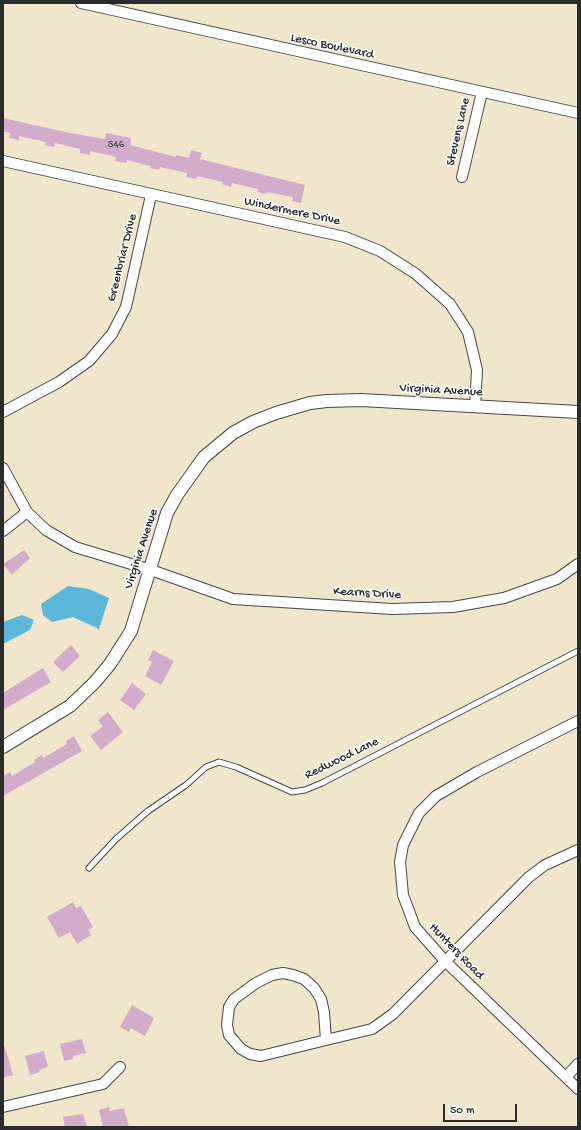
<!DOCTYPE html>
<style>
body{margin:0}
#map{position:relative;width:581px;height:1130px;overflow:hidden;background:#efe6cb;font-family:"Gochi Hand",sans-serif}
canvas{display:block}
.frame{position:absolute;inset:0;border:4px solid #2b2b2b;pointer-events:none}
.scale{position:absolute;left:443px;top:1104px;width:74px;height:18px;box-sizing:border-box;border:2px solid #2b2b2b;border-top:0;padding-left:5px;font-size:12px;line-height:14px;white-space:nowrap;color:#2b2b2b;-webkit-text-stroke:3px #fff;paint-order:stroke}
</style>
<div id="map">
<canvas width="581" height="1130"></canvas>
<div class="frame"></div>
<div class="scale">50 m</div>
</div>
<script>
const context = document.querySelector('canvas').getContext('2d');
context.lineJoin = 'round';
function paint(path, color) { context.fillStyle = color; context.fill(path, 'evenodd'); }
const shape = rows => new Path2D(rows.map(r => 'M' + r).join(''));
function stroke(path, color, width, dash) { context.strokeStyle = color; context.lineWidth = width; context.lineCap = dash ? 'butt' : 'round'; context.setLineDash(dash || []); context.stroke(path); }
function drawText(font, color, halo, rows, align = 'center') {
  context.font = font + ' "Gochi Hand",sans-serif'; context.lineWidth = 3; context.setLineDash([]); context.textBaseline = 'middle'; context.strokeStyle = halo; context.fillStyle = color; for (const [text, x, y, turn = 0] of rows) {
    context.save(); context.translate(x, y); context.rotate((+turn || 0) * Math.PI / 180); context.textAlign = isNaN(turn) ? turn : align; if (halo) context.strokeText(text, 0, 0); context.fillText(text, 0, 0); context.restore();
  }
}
paint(shape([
 [68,586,89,589,109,598,99,629,73,617,52,622,43,615,41,604],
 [22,615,34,620,30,630,3,644,3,622]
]), '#5cb7da');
paint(shape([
 [3,118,70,133,105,139,106,133,131,138,130,145,176,157,176,155,189,158,191,150,202,153,200,159,305,185,301,203,292,201,293,197,267,192,266,194,257,192,258,189,232,183,231,187,222,184,223,182,197,176,196,179,186,177,187,173,160,167,159,170,150,168,151,166,127,160,126,163,115,161,116,157,90,151,90,155,80,153,80,149,55,143,54,147,45,145,46,142,19,136,19,140,9,138,10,133,3,131],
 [24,550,30,558,12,575,3,564],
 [71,645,80,656,63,672,53,662],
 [153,650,174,661,161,685,145,676,152,662,148,660],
 [43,668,51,682,3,710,3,693],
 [132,683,146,694,134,710,120,700],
 [108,712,123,732,101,750,90,736,103,726,98,720],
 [74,736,82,751,3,796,3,776,10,772,12,776,35,762,34,760,42,755,43,758,67,744,66,741],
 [73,902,76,908,81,906,93,927,88,930,91,935,77,944,70,932,59,938,47,917],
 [132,1005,154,1018,145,1036,131,1028,129,1032,120,1027],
 [82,1039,86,1053,73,1056,73,1059,64,1061,60,1044],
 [5,1047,13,1075,3,1078,3,1048],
 [44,1051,48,1067,39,1070,40,1072,30,1075,25,1056],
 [109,1107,110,1111,124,1108,129,1127,103,1127,99,1110],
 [83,1114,87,1127,65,1127,63,1117]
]), '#d3accb');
const service = shape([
 [89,868,116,839,148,811,186,785,206,767,219,762,236,767,292,792,305,790,322,783,578,651]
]);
const minor = shape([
 [81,3,578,113],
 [3,161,345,237,380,251,416,274,450,304,468,332,477,370,475,407],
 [462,177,482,92],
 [3,412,59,382,89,361,112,334,126,307,151,195],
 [3,468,27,512,46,530,75,547,151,570,233,599,392,609,453,607,504,598,557,579,578,564],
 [3,531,27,512],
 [578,721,477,772,436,796,419,813,403,845,400,862,403,895,415,927,445,961,578,1089],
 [326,1040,324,1012,321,999,314,988,304,979,293,975,283,973,272,975,256,983,234,999,229,1007,227,1025,229,1035,241,1049,250,1054,261,1056,326,1040,372,1029,393,1014,529,877,545,865,578,850],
 [566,1077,578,1064],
 [3,1107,103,1084,120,1067]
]);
const tertiary = shape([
 [3,747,70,706,95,682,110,664,131,631,167,513,177,495,204,457,233,433,253,422,276,413,310,403,327,401,361,400,578,412]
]);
stroke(service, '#484743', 7);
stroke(minor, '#484743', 12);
stroke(tertiary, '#484743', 14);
stroke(service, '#fff', 5);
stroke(minor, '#fff', 10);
stroke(tertiary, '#fff', 12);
drawText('11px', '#554b53', null, [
 ["546",116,145]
]);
drawText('13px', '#2b2b2b', '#fff', [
 ["Lesco Boulevard",332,47,12],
 ["Stevens Lane",459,132,-77],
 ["Windermere Drive",292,212,12],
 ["Greenbriar Drive",123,258,-76],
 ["Virginia Avenue",441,391,3],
 ["Virginia Avenue",142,549,-72],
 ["Kearns Drive",367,594,3],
 ["Redwood Lane",342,759,-26],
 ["Hunters Road",456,952,46]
]);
</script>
